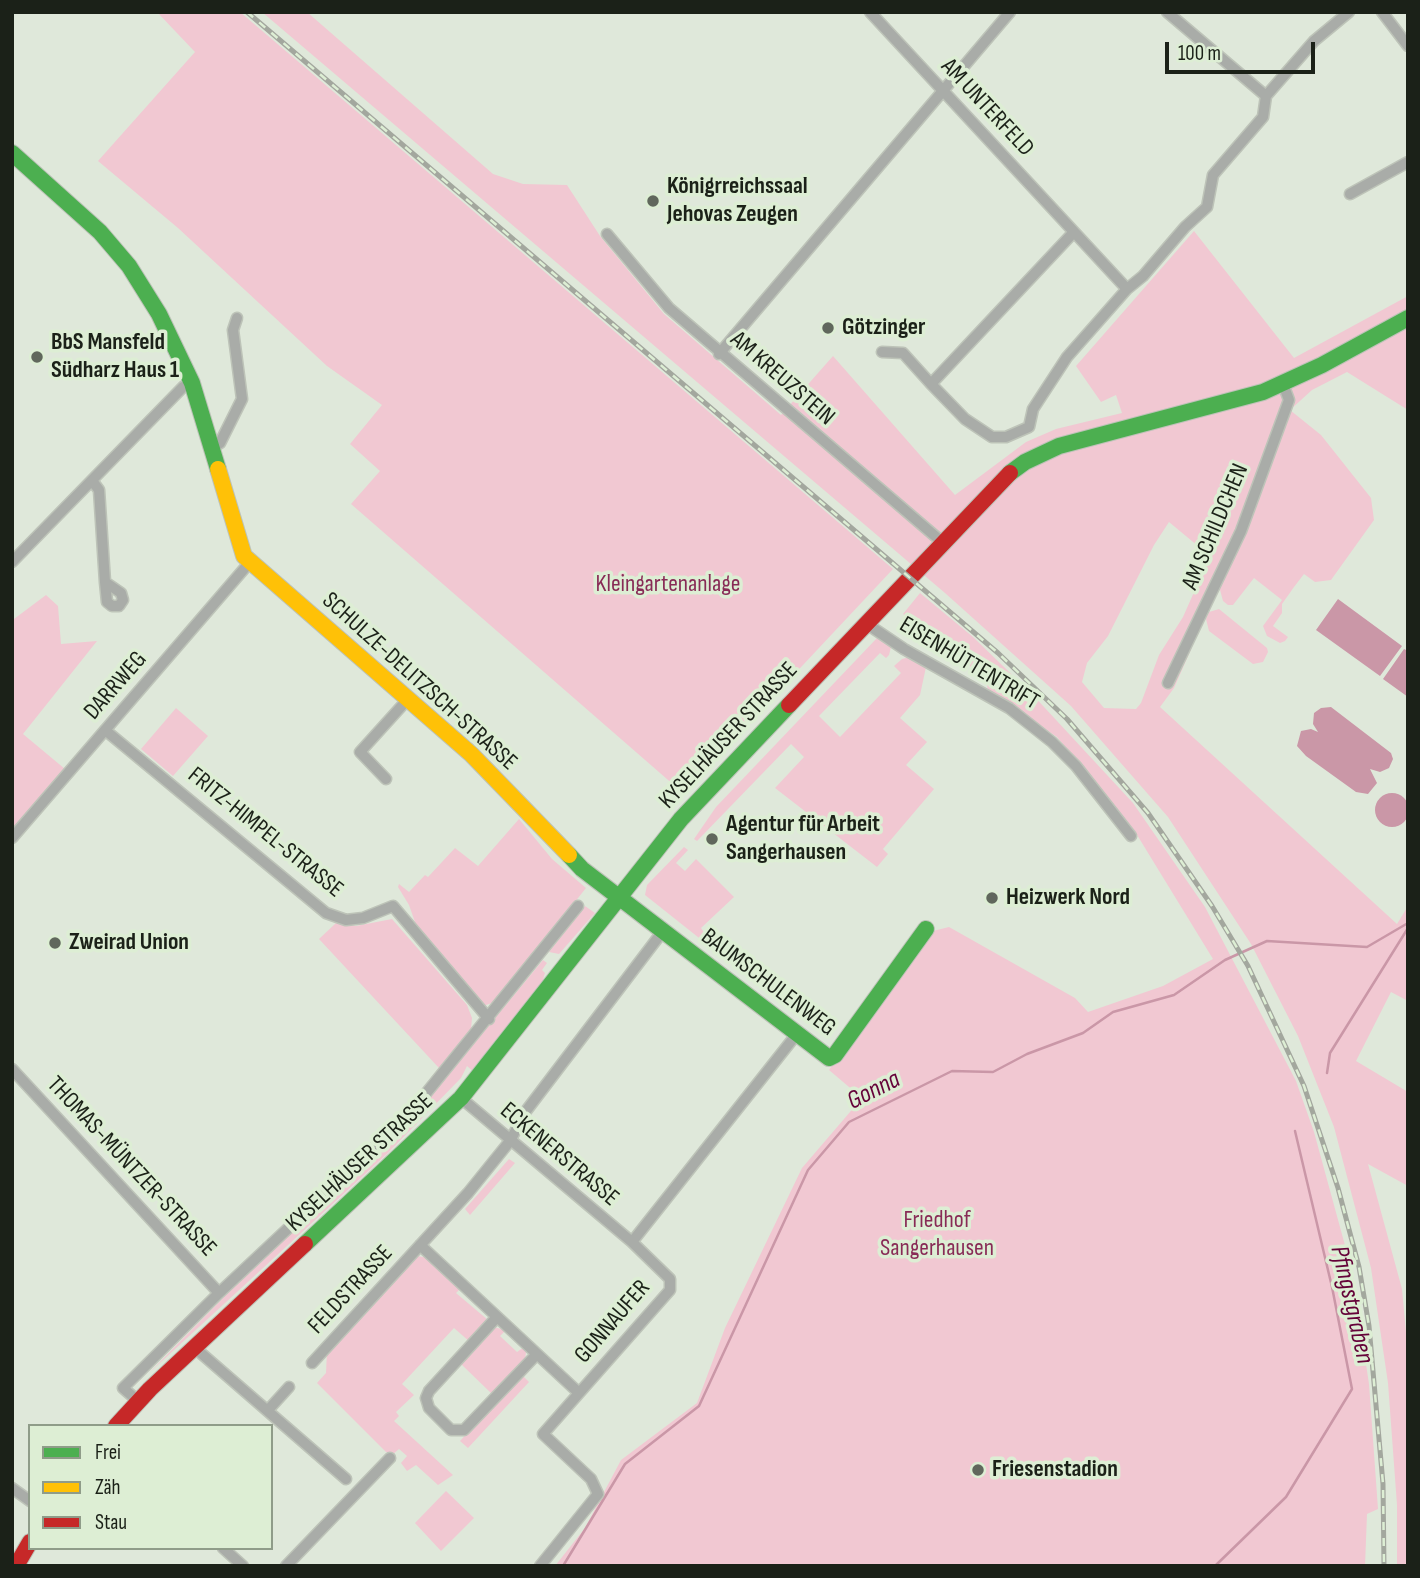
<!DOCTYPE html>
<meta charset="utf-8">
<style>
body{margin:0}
#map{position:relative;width:1420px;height:1578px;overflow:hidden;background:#dfe8da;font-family:"Sofia Sans Condensed",sans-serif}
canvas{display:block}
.frame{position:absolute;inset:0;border:14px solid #1b2118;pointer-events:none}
.legend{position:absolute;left:28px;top:1424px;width:245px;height:126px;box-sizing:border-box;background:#ddeed4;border:2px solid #8f9c89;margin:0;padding:9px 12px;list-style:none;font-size:21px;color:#1b2118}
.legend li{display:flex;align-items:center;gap:14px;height:35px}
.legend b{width:35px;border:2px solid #8f9c89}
.scale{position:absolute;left:1165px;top:42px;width:150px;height:32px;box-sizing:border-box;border:4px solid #1b2118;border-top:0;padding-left:9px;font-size:21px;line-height:24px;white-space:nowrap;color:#1b2118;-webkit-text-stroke:5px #ddeed4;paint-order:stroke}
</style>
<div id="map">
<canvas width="1420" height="1578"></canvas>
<div class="frame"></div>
<ul class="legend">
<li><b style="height:9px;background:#4caf50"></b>Frei</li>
<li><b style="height:9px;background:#ffc107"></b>Zäh</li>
<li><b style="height:9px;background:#c62828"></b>Stau</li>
</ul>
<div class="scale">100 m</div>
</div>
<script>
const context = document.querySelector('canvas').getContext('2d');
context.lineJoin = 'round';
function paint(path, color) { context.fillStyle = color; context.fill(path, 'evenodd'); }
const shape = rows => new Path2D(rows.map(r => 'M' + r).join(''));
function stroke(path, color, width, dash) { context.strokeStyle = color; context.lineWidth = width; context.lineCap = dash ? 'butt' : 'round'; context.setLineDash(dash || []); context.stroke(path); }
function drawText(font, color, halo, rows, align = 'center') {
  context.font = font + ' "Sofia Sans Condensed",sans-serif'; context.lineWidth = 7; context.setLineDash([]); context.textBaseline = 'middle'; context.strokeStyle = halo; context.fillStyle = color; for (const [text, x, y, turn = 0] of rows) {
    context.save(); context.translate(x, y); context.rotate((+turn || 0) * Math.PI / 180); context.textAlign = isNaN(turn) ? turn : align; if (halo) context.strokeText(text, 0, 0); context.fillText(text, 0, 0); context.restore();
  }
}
paint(shape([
 [157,12,240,12,893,569,683,793,351,504,380,471,350,444,382,405,327,366,178,228,98,161,195,52],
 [262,12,307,12,493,174,523,184,567,185,600,236,664,314,781,415,833,356,955,495,1026,442,1056,429,1122,413,1116,395,1101,402,1076,366,1194,231,1294,358,1408,296,1408,410,1347,372,1312,390,1290,410,1321,435,1371,498,1374,520,1331,580,1315,582,1304,574,1294,587,1282,604,1282,613,1273,626,1288,637,1285,641,1280,643,1267,636,1263,626,1282,600,1254,578,1233,605,1228,605,1223,601,1219,586,1174,688,1160,707,1397,924,1408,906,1408,1001,1391,992,1356,1061,1408,1092,1408,1186,1368,1164,1402,1289,1408,1354,1408,1566,1397,1566,1397,1505,1388,1383,1371,1268,1334,1127,1298,1036,1251,944,1168,817,1071,706,945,593],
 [1169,522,1210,556,1183,617,1159,655,1141,703,1136,709,1104,708,1082,682,1087,663,1108,636,1154,545],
 [920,593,973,637,1032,694,1133,803,1205,907,1296,1081,1314,1132,1352,1271,1369,1384,1378,1509,1367,1514,1365,1566,555,1566,585,1528,621,1460,697,1403,725,1328,802,1168,862,1098,829,1070,929,932,949,927,1075,998,1088,1012,1163,986,1213,959,1134,830,1057,737,988,691,986,679,903,614],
 [46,595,58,606,61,644,97,641,23,734,65,769,12,830,12,618,14,619],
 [1219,609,1267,648,1268,652,1263,662,1253,664,1209,631,1206,619,1209,612],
 [877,638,891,647,889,655,886,658,880,653,819,716,840,737,901,673,894,666,902,659,910,657,926,667,920,695,900,718,927,742,906,765,934,789,883,849,888,854,877,867,775,788,804,757,791,744,697,841,694,839,716,807],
 [176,708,208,736,173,776,141,749],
 [519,819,552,859,586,888,495,1002,483,1006,416,925,409,905,398,887,399,884,409,892,425,875,428,877,455,848,478,866],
 [684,847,688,850,676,863,685,871,696,859,734,897,701,928,718,953,645,895,647,885],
 [585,906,595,913,559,954,549,952],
 [392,919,467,1005,472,1018,471,1029,439,1068,319,939,336,923,356,926],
 [543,960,547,963,542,970,545,973,542,983,475,1073,467,1066,461,1078,388,1153,149,1373,225,1296,415,1115],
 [509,1159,515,1163,470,1215,465,1209],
 [418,1256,428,1258,461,1288,456,1293,488,1320,470,1342,454,1328,402,1384,414,1395,396,1412,399,1416,394,1421,453,1475,438,1485,416,1465,407,1471,401,1463,407,1456,399,1449,392,1455,386,1452,317,1383,326,1373,327,1351],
 [493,1327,506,1330,500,1336,517,1352,524,1347,526,1352,525,1360,493,1395,460,1363],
 [521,1374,529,1382,468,1448,460,1441],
 [446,1491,474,1518,441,1551,415,1523]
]), '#f1c8d2');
paint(shape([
 [1338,599,1402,646,1380,676,1316,630],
 [1404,649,1408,651,1408,697,1383,679],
 [1331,707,1391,753,1393,759,1389,768,1380,772,1370,769,1377,783,1368,794,1356,792,1306,756,1297,746,1301,731,1311,729,1318,732,1313,724,1314,713,1321,708],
 '1375 810a17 17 0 1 1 34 0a17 17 0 1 1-34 0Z'
]), '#ca97a7');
stroke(shape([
 [1327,1073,1330,1053,1408,928],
 [563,1566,625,1464,699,1406,808,1170,849,1122,952,1071,993,1072,1027,1054,1083,1033,1113,1012,1174,995,1225,960,1267,941,1367,947,1408,923],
 [1215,1566,1286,1497,1352,1389,1332,1287,1295,1131]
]), '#ca97a7', 2.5);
const street = shape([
 [870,12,1127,289],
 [1167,12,1266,96],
 [1382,12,1408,46],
 [1350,194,1408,162],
 [607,234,669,308,942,542],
 [882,352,903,353,931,384,1073,233],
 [719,354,1010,12],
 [931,384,965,419,992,437,1006,437,1029,427,1033,409,1067,357,1127,289,1143,276,1185,227,1207,207,1213,175,1263,117,1266,96,1314,41,1349,12],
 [212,448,220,443,242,399,233,330,237,318],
 [93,482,99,490,105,582,107,602,112,606,119,606,123,600,121,593,105,582],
 [12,562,183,387,192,383],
 [867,624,904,649,1009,708,1052,742,1076,766,1131,836],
 [1168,683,1241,531,1289,400,1283,384],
 [105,730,326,913,346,920,363,918,393,906,489,1019],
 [386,779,360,752,408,699],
 [12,838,250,562],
 [12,1069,219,1293],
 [461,1098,632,1242],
 [420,1245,579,1393],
 [497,1317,429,1391,426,1398,429,1408,451,1430,464,1430,537,1354],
 [195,1348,346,1479],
 [312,1363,468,1193,510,1141,526,1111,663,931],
 [138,1401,123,1388,219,1293,406,1118,578,906],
 [269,1409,289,1387],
 [12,1488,30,1501],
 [223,1548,243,1566],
 [286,1566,390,1458],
 [540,1566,598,1494,591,1479,543,1434,670,1290,670,1279,632,1242,796,1035]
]);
const fast = shape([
 [12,153,100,232,129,266,159,314,192,383,218,469],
 [1010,473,1025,462,1059,446,1263,392,1322,365,1408,318],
 [569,855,582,869,829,1058,835,1055,926,929],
 [305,1244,461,1098,681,819,789,705]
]);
const slow = shape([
 [218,469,244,556,471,754,569,855]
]);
const jam = shape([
 [789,705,1010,473],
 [116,1426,150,1389,305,1244],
 [16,1566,30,1542]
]);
stroke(street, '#bdc3b8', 13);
stroke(fast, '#bdc3b8', 18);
stroke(slow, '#bdc3b8', 18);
stroke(jam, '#bdc3b8', 18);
stroke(street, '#a9aca8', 10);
stroke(fast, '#4caf50', 16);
stroke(slow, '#ffc107', 16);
stroke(jam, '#c62828', 16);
const rail = shape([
 [247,12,998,653,1067,719,1148,813,1212,906,1248,966,1304,1086,1338,1188,1359,1267,1369,1326,1383,1484,1384,1566]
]);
stroke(rail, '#a3a79e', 5);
stroke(rail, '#ddeed4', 2.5, [8]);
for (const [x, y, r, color] of [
 [653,201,7,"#60675c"],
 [828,328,7,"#60675c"],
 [37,357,7,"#60675c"],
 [712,839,7,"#60675c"],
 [992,898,7,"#60675c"],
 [55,943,7,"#60675c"],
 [978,1470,7,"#60675c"]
]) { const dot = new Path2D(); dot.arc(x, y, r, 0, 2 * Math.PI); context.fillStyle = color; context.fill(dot); stroke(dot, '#ddeed4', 2.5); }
drawText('24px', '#1b2118', '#ddeed4', [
 ["AM UNTERFELD",987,108,47],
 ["AM KREUZSTEIN",782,379,41],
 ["AM SCHILDCHEN",1216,527,-67],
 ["EISENHÜTTENTRIFT",969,664,31],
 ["SCHULZE-DELITZSCH-STRASSE",419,682,42],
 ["DARRWEG",116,686,-49],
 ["KYSELHÄUSER STRASSE",729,736,-47],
 ["FRITZ-HIMPEL-STRASSE",265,833,39],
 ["BAUMSCHULENWEG",768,983,37],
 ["ECKENERSTRASSE",559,1155,40],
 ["KYSELHÄUSER STRASSE",360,1163,-43],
 ["THOMAS-MÜNTZER-STRASSE",131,1167,47],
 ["FELDSTRASSE",351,1290,-47],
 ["GONNAUFER",613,1322,-49]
]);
drawText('bold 24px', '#1b2118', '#ddeed4', [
 ["Königrreichssaal",667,187],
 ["Jehovas Zeugen",667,215],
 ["Götzinger",842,328],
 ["BbS Mansfeld",51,343],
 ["Südharz Haus 1",51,371],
 ["Agentur für Arbeit",726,825],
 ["Sangerhausen",726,853],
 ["Heizwerk Nord",1006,898],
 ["Zweirad Union",69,943],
 ["Friesenstadion",992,1470]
], 'left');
drawText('24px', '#882b56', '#ddeed4', [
 ["Kleingartenanlage",668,585],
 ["Friedhof",937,1221],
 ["Sangerhausen",937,1249]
]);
drawText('italic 26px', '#650339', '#ddeed4', [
 ["Gonna",874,1091,-27],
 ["Pfingstgraben",1351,1305,77]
]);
</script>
